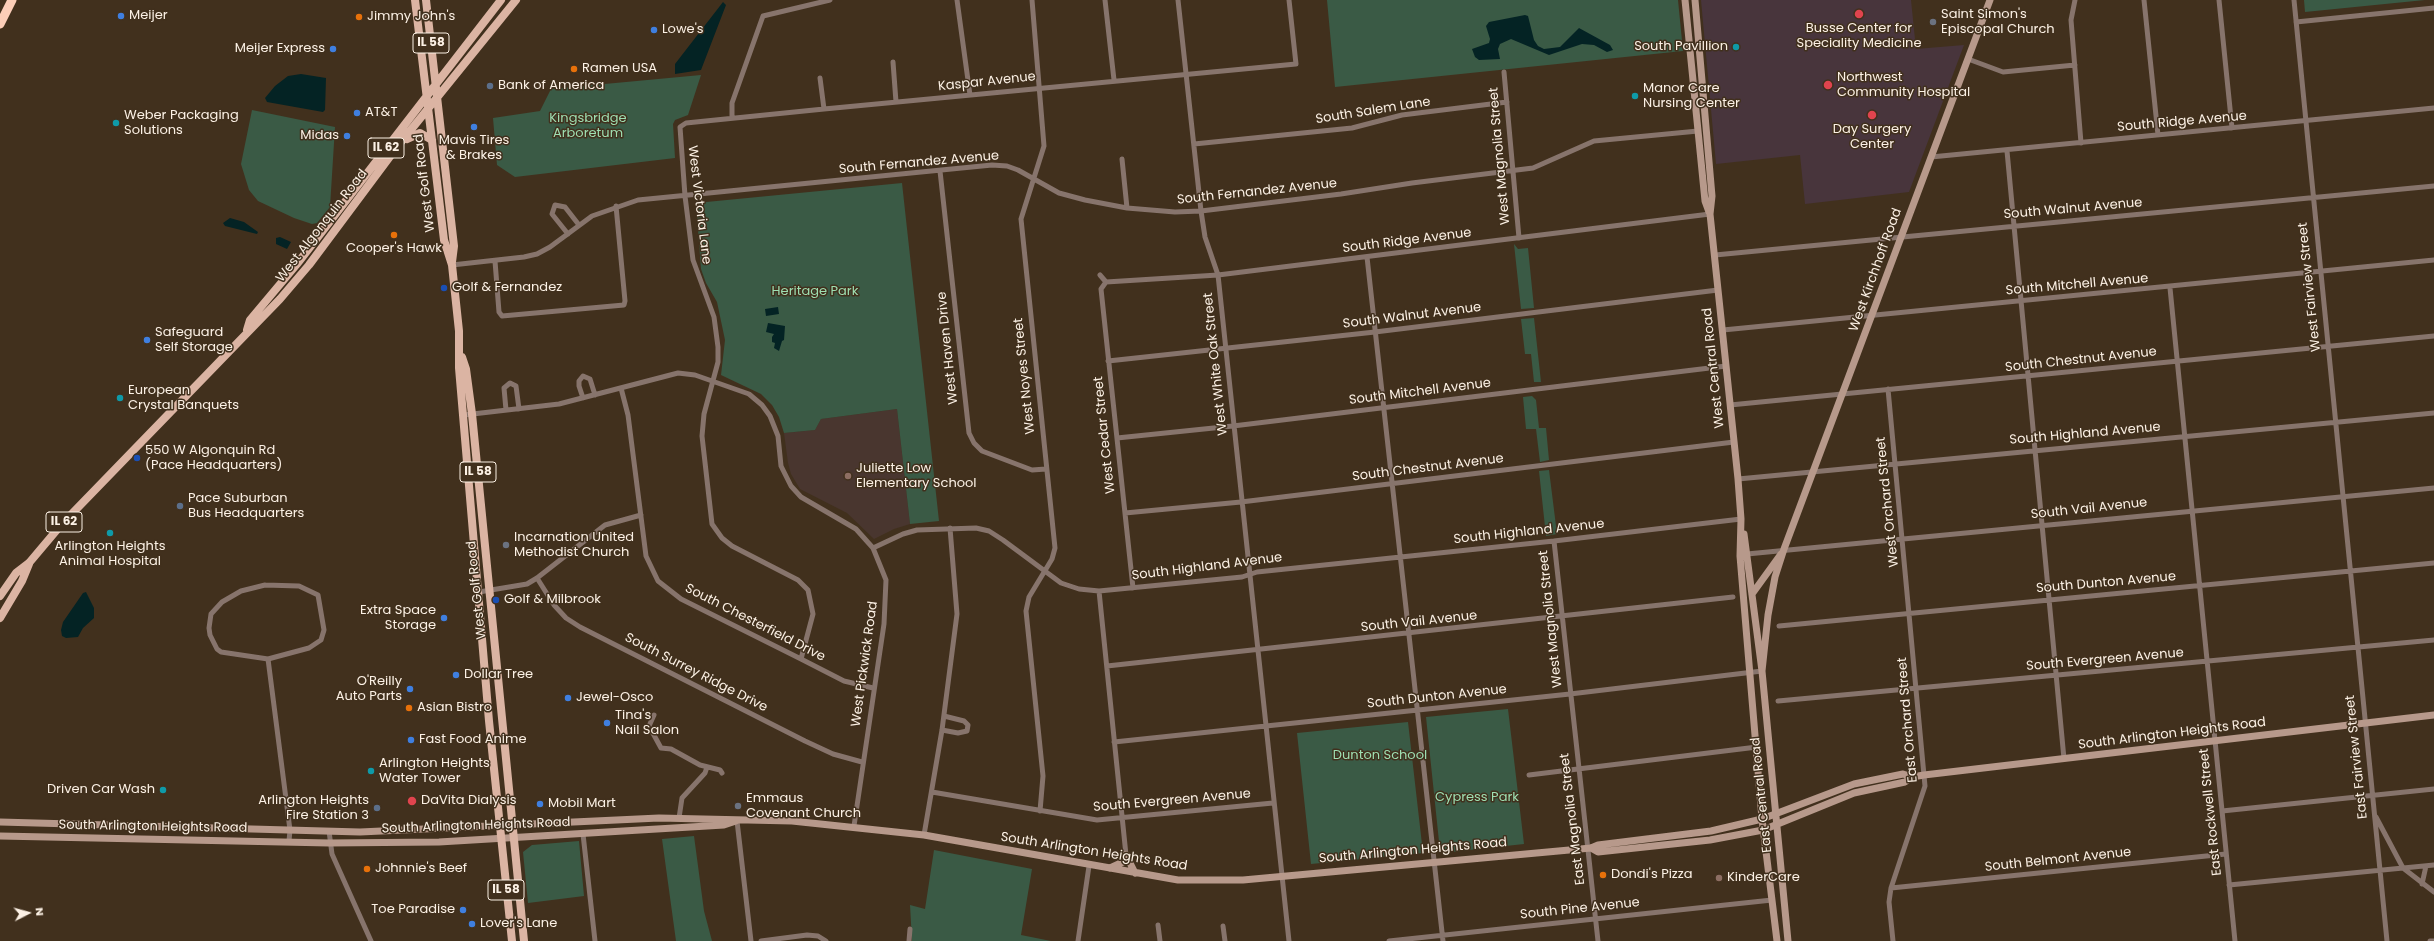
<!DOCTYPE html>
<style>
body{margin:0}
#map{position:relative;width:2434px;height:941px;overflow:hidden;background:#41301d;font-family:Poppins,sans-serif}
canvas{display:block}
.north{position:absolute;left:8px;top:893px;width:40px;height:40px;-webkit-text-stroke:3px #41301d;paint-order:stroke;rotate:84deg;font-size:11px;font-weight:700;line-height:16px;text-align:center;color:#fcf1e5}
.north::after{content:'';display:block;margin:auto;width:14px;height:18px;background:#fcf1e5;clip-path:polygon(50% 0,100% 100%,50% 72%,0 100%)}
</style>
<div id="map">
<canvas width="2434" height="941"></canvas>
<div class="north">N</div>
</div>
<script>
const context = document.querySelector('canvas').getContext('2d');
context.lineJoin = 'round';
function paint(path, color) { context.fillStyle = color; context.fill(path, 'evenodd'); }
const shape = rows => new Path2D(rows.map(r => 'M' + r).join(''));
function stroke(path, color, width, dash) { context.strokeStyle = color; context.lineWidth = width; context.lineCap = dash ? 'butt' : 'round'; context.setLineDash(dash || []); context.stroke(path); }
function drawText(font, color, halo, rows, align = 'center') {
  context.font = font + ' Poppins,sans-serif'; context.lineWidth = 3; context.setLineDash([]); context.textBaseline = 'middle'; context.strokeStyle = halo; context.fillStyle = color; for (const [text, x, y, turn = 0] of rows) {
    context.save(); context.translate(x, y); context.rotate((+turn || 0) * Math.PI / 180); context.textAlign = isNaN(turn) ? turn : align; if (halo) context.strokeText(text, 0, 0); context.fillText(text, 0, 0); context.restore();
  }
}
paint(shape([
 [897,409,910,524,894,529,874,539,847,513,800,489,791,474,788,463,784,433,815,430,821,419]
]), '#49362f');
paint(shape([
 [1701,0,1911,0,1916,49,1964,45,1909,192,1805,204,1800,155,1716,164]
]), '#48353c');
paint(shape([
 [1327,0,1678,0,1683,51,1335,87],
 [2304,0,2425,0,2305,12],
 [701,75,688,115,675,120,673,124,675,158,515,177,497,165,493,118,540,111,551,89],
 [252,110,335,127,330,207,317,223,312,224,294,218,258,201,249,190,241,164],
 [902,183,939,521,910,524,897,409,821,419,815,430,784,433,779,417,772,405,761,394,721,375,725,340,717,302,706,283,701,269,696,203],
 [1514,244,1518,249,1528,248,1534,308,1521,309],
 [1534,318,1541,382,1534,382,1531,354,1525,354,1521,319],
 [1532,396,1536,400,1539,428,1546,428,1549,460,1540,462,1536,429,1526,429,1523,397],
 [1549,470,1557,534,1546,536,1539,471],
 [1508,709,1524,844,1442,853,1440,851,1426,717],
 [1408,722,1423,853,1311,864,1297,733],
 [694,836,704,911,712,941,676,941,662,839],
 [579,841,584,896,528,903,523,852,532,845],
 [934,850,1032,869,1021,935,1051,941,912,941,910,905,925,909]
]), '#3a5a45');
paint(shape([
 [723,2,726,5,701,70,675,74,675,64],
 [1525,15,1528,16,1534,40,1538,46,1544,49,1560,47,1579,28,1610,45,1613,50,1607,52,1594,45,1582,44,1549,55,1511,39,1500,44,1498,49,1500,59,1479,60,1475,57,1472,49,1489,43,1490,39,1486,26,1489,22],
 [301,74,326,78,325,110,323,112,267,102,265,98,275,86,288,76],
 [230,218,244,222,258,232,257,234,225,226,223,223],
 [280,237,291,242,287,249,276,244,276,238],
 [778,307,779,314,766,316,765,309],
 [768,323,785,326,784,340,782,341,779,351,774,348,775,343,772,342,772,337,774,334,766,332],
 [86,592,94,608,94,618,83,628,78,637,66,638,62,636,61,630,63,622,83,593]
]), '#042324');
stroke(shape([
 [957,0,970,95],
 [1032,0,1044,146,1021,219,1055,548,1052,559,1029,597,1026,611,1043,776,1040,811],
 [1105,0,1114,80],
 [1178,0,1201,211,1205,237,1218,275,1289,941],
 [2075,0,2071,20,2081,143],
 [2144,0,2158,135],
 [2219,0,2232,128],
 [2294,0,2387,941],
 [2296,22,2434,8],
 [1968,59,2003,72,2075,65],
 [893,62,896,102],
 [1504,72,1519,238],
 [820,78,824,109],
 [732,118,732,103,763,16,830,0],
 [1194,144,1352,128,1402,115,1507,102],
 [2007,151,2064,759],
 [1931,157,2434,108],
 [1122,159,1127,208],
 [940,171,969,433,974,443,982,451,1032,470,1046,469],
 [568,234,552,214,555,205,565,207,579,225],
 [1715,255,2434,186],
 [1367,257,1443,941],
 [495,261,499,312,502,316,624,305,625,301,616,206],
 [452,265,524,257,537,254,550,247,592,216,638,200,992,165,1007,166,1018,170,1059,193,1085,200,1127,208,1175,212,1201,211,1341,194,1412,183,1533,168,1594,141,1698,131],
 [1100,275,1106,282],
 [1106,282,1218,275,1710,214],
 [1106,282,1101,289,1133,588],
 [2170,288,2235,941],
 [1723,330,2434,260],
 [1108,361,1375,332,1718,290],
 [621,388,628,415,646,556,658,581,681,599,801,659,844,681,873,688],
 [1888,389,1925,786,1891,888,1889,902,1893,941],
 [583,398,579,386,579,381,583,376,590,379,595,395],
 [1730,405,2434,336],
 [506,410,504,388,510,383,516,386,519,409],
 [464,415,559,404,678,373,695,375,749,394,762,405,770,416,778,436,781,466,791,486,801,497,856,529,873,548,886,580,884,624,854,826],
 [1117,438,1233,426,1726,366],
 [1738,479,2434,413],
 [1125,513,1241,502,1734,442],
 [1554,541,1598,941],
 [873,548,903,534,917,530,976,528,989,531,1003,540,1061,583,1079,589,1099,591,1242,577,1257,572,1554,541,1741,519],
 [1747,554,2434,488],
 [537,578,554,605,566,618,580,627,805,741,833,754,862,762],
 [265,585,299,586,318,595,324,630,321,640,309,648,268,659,221,652,217,649,210,635,209,628,211,614,222,602,241,591,265,585],
 [1099,591,1126,855],
 [479,592,527,584,537,578,605,525,641,515],
 [1779,626,2434,563],
 [268,659,290,830,289,841],
 [801,659,813,614,808,590,798,580,732,546,722,538,712,524,702,436,704,414,718,362,718,347,714,317,693,260,685,196,680,127,686,123,824,109,1296,64,1289,0],
 [1107,666,1733,597],
 [1778,701,2434,640],
 [654,715,649,726,661,748,671,749,700,765,720,770,722,773],
 [942,730,958,733,967,731,968,725,964,721,944,716],
 [1114,742,1570,694,1762,671],
 [1529,775,1757,747],
 [932,792,1097,820,1273,803],
 [2222,811,2434,789],
 [2376,817,2403,868,2434,892],
 [679,818,682,798,705,773,707,767],
 [737,821,751,941],
 [329,831,332,854,371,941],
 [583,834,595,941],
 [924,835,942,730,957,614,950,528],
 [2422,884,2426,866],
 [2229,885,2434,865],
 [1891,888,2226,854],
 [1158,925,1160,941],
 [1223,926,1225,941],
 [761,941,807,935,818,936,826,941],
 [909,941,910,929],
 [1078,941,1089,866],
 [1389,941,1772,900],
 [2430,941,2434,941]
]), '#87746c', 5);
stroke(shape([
 [1685,0,1705,201,1709,212],
 [1695,0,1712,196,1710,214,1738,479,1741,519,1740,556,1762,819,1777,941],
 [1744,534,1762,671,1788,941],
 [1752,594,1781,554],
 [1762,671,1768,615,1775,577,1784,549,1990,0],
 [0,822,360,832,659,818,792,821,924,835,1178,880,1243,880,1591,848,1598,845,1711,831,1762,819,1854,784,1903,774,1912,777],
 [0,836,329,843,439,842,724,825,736,821],
 [1591,848,1598,852,1710,840,1763,830,1854,793,1905,782,1912,777,1924,775,2434,715],
 [1126,855,1135,873],
 [1110,868,1123,862,1126,855]
]), '#b7998b', 7);
stroke(shape([
 [415,0,444,240,452,265,459,331,459,368,489,721,512,941],
 [426,0,454,246,452,262],
 [407,139,420,133,432,140],
 [247,330,250,320,297,264,501,0],
 [462,357,466,369,472,414,524,941],
 [0,596,16,573,29,563,61,525,280,299,309,265,397,147,516,0],
 [0,618,22,581,29,564]
]), '#dbb4a3', 8);
stroke(shape([
 [0,24,12,0]
]), '#fcceb8', 9);
for (const [x, y, r, color] of [
 [1859,14,5,"#e0444e"],
 [121,16,4,"#3f7fe0"],
 [359,17,4,"#e8710a"],
 [1933,22,4,"#6b7280"],
 [654,30,4,"#3f7fe0"],
 [1736,47,4,"#0f9aa8"],
 [333,49,4,"#3f7fe0"],
 [574,69,4,"#e8710a"],
 [1828,85,5,"#e0444e"],
 [490,86,4,"#5c6f8a"],
 [1635,96,4,"#0f9aa8"],
 [357,113,4,"#3f7fe0"],
 [1872,115,5,"#e0444e"],
 [116,123,4,"#0f9aa8"],
 [474,127,4,"#3f7fe0"],
 [347,136,4,"#3f7fe0"],
 [394,235,4,"#e8710a"],
 [444,288,4,"#1a4fb4"],
 [147,340,4,"#3f7fe0"],
 [120,398,4,"#0f9aa8"],
 [137,458,4,"#1a4fb4"],
 [848,476,4,"#8d6e63"],
 [180,506,4,"#5c6f8a"],
 [110,533,4,"#0f9aa8"],
 [506,545,4,"#6b7280"],
 [496,600,4,"#1a4fb4"],
 [444,618,4,"#3f7fe0"],
 [456,675,4,"#3f7fe0"],
 [410,689,4,"#3f7fe0"],
 [568,698,4,"#3f7fe0"],
 [409,708,4,"#e8710a"],
 [607,723,4,"#3f7fe0"],
 [411,740,4,"#3f7fe0"],
 [371,771,4,"#0f9aa8"],
 [163,790,4,"#0f9aa8"],
 [412,801,5,"#e0444e"],
 [540,804,4,"#3f7fe0"],
 [738,806,4,"#6b7280"],
 [377,808,4,"#5c6f8a"],
 [367,869,4,"#e8710a"],
 [1603,875,4,"#e8710a"],
 [1719,878,4,"#8d6e63"],
 [463,910,4,"#3f7fe0"],
 [472,924,4,"#3f7fe0"]
]) { const dot = new Path2D(); dot.arc(x, y, r, 0, 2 * Math.PI); context.fillStyle = color; context.fill(dot); stroke(dot, '#41301d', 1.5); }
for (const [x, y, w] of [
 [431,43,36],
 [386,148,36],
 [478,472,36],
 [64,522,36],
 [506,890,36]
]) { const box = new Path2D(); box.roundRect(x - w / 2, y - 10, w, 20, 3); context.fillStyle = '#41301d'; context.fill(box); stroke(box, '#fcf1e5', 1); }
drawText('bold 12px', '#fcf1e5', null, [
 ["IL 58",431,43],
 ["IL 62",386,148],
 ["IL 58",478,472],
 ["IL 62",64,522],
 ["IL 58",506,890]
]);
drawText('13px', '#fcf1e5', '#41301d', [
 ["Saint Simon's",1941,15],
 ["Episcopal Church",1941,30],
 ["Meijer",129,16],
 ["Jimmy John's",367,17],
 ["Busse Center for",1859,29,"center"],
 ["Speciality Medicine",1859,44,"center"],
 ["Lowe's",662,30],
 ["South Pavillion",1728,47,"right"],
 ["Meijer Express",325,49,"right"],
 ["Ramen USA",582,69],
 ["Northwest",1837,78],
 ["Community Hospital",1837,93],
 ["Bank of America",498,86],
 ["Manor Care",1643,89],
 ["Nursing Center",1643,104],
 ["AT&T",365,113],
 ["Weber Packaging",124,116],
 ["Solutions",124,131],
 ["Day Surgery",1872,130,"center"],
 ["Center",1872,145,"center"],
 ["Midas",339,136,"right"],
 ["Mavis Tires",474,141,"center"],
 ["& Brakes",474,156,"center"],
 ["Cooper's Hawk",394,249,"center"],
 ["Golf & Fernandez",452,288],
 ["Safeguard",155,333],
 ["Self Storage",155,348],
 ["European",128,391],
 ["Crystal Banquets",128,406],
 ["550 W Algonquin Rd",145,451],
 ["(Pace Headquarters)",145,466],
 ["Juliette Low",856,469],
 ["Elementary School",856,484],
 ["Pace Suburban",188,499],
 ["Bus Headquarters",188,514],
 ["Incarnation United",514,538],
 ["Methodist Church",514,553],
 ["Arlington Heights",110,547,"center"],
 ["Animal Hospital",110,562,"center"],
 ["Golf & Milbrook",504,600],
 ["Extra Space",436,611,"right"],
 ["Storage",436,626,"right"],
 ["Dollar Tree",464,675],
 ["O'Reilly",402,682,"right"],
 ["Auto Parts",402,697,"right"],
 ["Jewel-Osco",576,698],
 ["Asian Bistro",417,708],
 ["Tina's",615,716],
 ["Nail Salon",615,731],
 ["Fast Food Anime",419,740],
 ["Arlington Heights",379,764],
 ["Water Tower",379,779],
 ["Driven Car Wash",155,790,"right"],
 ["Emmaus",746,799],
 ["Covenant Church",746,814],
 ["Arlington Heights",369,801,"right"],
 ["Fire Station 3",369,816,"right"],
 ["DaVita Dialysis",421,801],
 ["Mobil Mart",548,804],
 ["Johnnie's Beef",375,869],
 ["Dondi's Pizza",1611,875],
 ["KinderCare",1727,878],
 ["Toe Paradise",455,910,"right"],
 ["Lover's Lane",480,924]
], 'left');
drawText('13px', '#fcf1e5', '#41301d', [
 ["Kaspar Avenue",987,82,-6],
 ["South Salem Lane",1373,111,-9],
 ["South Ridge Avenue",2182,122,-5],
 ["West Magnolia Street",1500,156,-95],
 ["South Fernandez Avenue",919,163,-5],
 ["West Golf Road",425,183,-97],
 ["South Fernandez Avenue",1257,192,-6],
 ["West Victoria Lane",699,205,83],
 ["South Walnut Avenue",2073,209,-5],
 ["West Algonquin Road",322,226,-52],
 ["South Ridge Avenue",1407,241,-7],
 ["West Kirchhoff Road",1876,270,-70],
 ["South Mitchell Avenue",2077,285,-5],
 ["West Fairview Street",2310,287,-96],
 ["South Walnut Avenue",1412,316,-7],
 ["West Haven Drive",948,348,-96],
 ["South Chestnut Avenue",2081,360,-6],
 ["West White Oak Street",1216,364,-96],
 ["West Central Road",1714,368,-96],
 ["West Noyes Street",1025,376,-96],
 ["South Mitchell Avenue",1420,392,-7],
 ["South Highland Avenue",2085,434,-5],
 ["West Cedar Street",1105,435,-96],
 ["South Chestnut Avenue",1428,468,-7],
 ["West Orchard Street",1888,502,-96],
 ["South Vail Avenue",2089,509,-6],
 ["South Highland Avenue",1529,532,-6],
 ["South Highland Avenue",1207,567,-7],
 ["South Dunton Avenue",2106,583,-5],
 ["West Golf Road",477,590,-96],
 ["West Magnolia Street",1551,619,-96],
 ["South Vail Avenue",1419,622,-6],
 ["South Chesterfield Drive",755,623,27],
 ["South Evergreen Avenue",2105,660,-5],
 ["West Pickwick Road",865,664,-82],
 ["South Surrey Ridge Drive",696,673,27],
 ["South Dunton Avenue",1437,697,-6],
 ["East Orchard Street",1908,720,-95],
 ["South Arlington Heights Road",2172,734,-7],
 ["East Fairview Street",2357,757,-96],
 ["East Central Road",1762,795,-96],
 ["South Evergreen Avenue",1172,801,-5],
 ["East Rockwell Street",2211,812,-96],
 ["East Magnolia Street",1573,819,-97],
 ["South Arlington Heights Road",476,826,-2],
 ["South Arlington Heights Road",153,827,1],
 ["South Arlington Heights Road",1413,851,-5],
 ["South Arlington Heights Road",1094,852,9],
 ["South Belmont Avenue",2058,860,-6],
 ["South Pine Avenue",1580,909,-6]
]);
drawText('13px', '#9edfb2', '#41301d', [
 ["Kingsbridge",588,119],
 ["Arboretum",588,134],
 ["Heritage Park",815,292],
 ["Dunton School",1380,756],
 ["Cypress Park",1477,798]
]);
</script>
